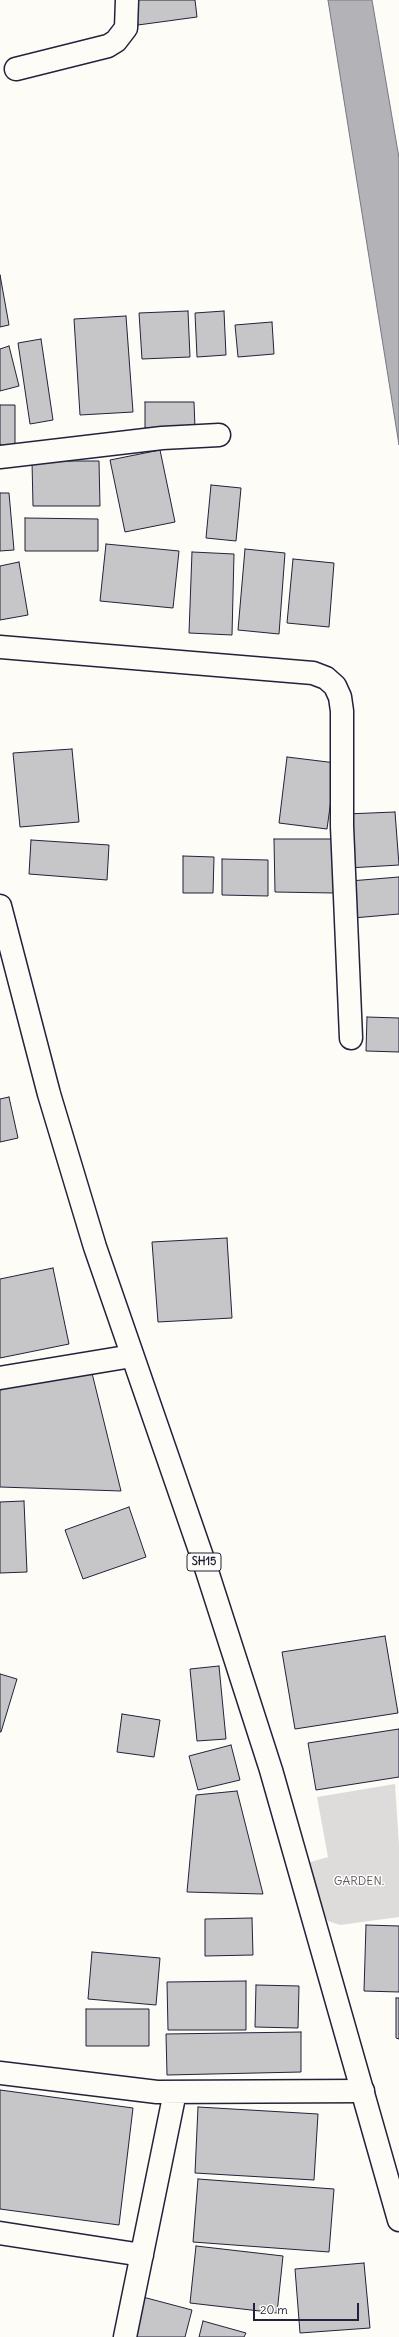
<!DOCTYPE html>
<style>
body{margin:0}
#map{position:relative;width:399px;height:2337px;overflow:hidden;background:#fdfcf7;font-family:Delius,sans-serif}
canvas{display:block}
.scale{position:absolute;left:253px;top:2303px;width:106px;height:18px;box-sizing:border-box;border:2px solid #22223b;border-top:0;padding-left:5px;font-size:12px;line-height:14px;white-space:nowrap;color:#22223b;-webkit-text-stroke:3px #fdfcf7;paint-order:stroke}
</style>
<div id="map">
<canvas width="399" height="2337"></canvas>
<div class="scale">20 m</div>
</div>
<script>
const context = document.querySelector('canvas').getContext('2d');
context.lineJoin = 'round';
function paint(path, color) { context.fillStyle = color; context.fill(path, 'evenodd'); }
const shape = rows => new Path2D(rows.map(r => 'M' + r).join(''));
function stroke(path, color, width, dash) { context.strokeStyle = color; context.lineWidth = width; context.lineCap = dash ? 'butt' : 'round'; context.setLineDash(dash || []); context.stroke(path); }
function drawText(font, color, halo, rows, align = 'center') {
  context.font = font + ' Delius,sans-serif'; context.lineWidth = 3; context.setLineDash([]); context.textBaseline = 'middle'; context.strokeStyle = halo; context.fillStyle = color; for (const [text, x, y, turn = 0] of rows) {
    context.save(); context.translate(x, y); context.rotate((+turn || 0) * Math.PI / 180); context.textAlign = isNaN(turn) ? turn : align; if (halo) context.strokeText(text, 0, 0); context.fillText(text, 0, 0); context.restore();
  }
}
paint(shape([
 [395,1784,399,1845,399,1917,340,1925,328,1921,320,1907,307,1863,328,1857,317,1797]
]), '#dddcdb');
const water = shape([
 [328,0,372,0,399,158,399,445,328,0]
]);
paint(water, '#b2b2b7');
stroke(water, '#787885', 1);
const building = shape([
 [135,0,195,0,197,17,138,25,135,0],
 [0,275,9,325,0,327,0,275],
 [188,311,190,357,142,359,139,313,188,311],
 [224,311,226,355,197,357,195,313,224,311],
 [126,316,133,412,80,415,74,319,126,316],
 [272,322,274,354,238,357,235,325,272,322],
 [41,339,53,420,30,424,18,343,41,339],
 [9,346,19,386,0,391,0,349,9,346],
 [145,402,194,402,195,428,145,428,145,402],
 [0,405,15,405,15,445,0,445,0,405],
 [160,450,175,522,125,532,110,460,160,450],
 [32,461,99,461,100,506,33,506,32,461],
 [211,485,241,488,236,541,206,538,211,485],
 [0,493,9,493,14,550,0,551,0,493],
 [25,518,98,519,98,551,25,551,25,518],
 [106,544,179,551,173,608,100,601,106,544],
 [245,549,285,553,279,634,238,630,245,549],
 [192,552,234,554,232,635,189,633,192,552],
 [293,559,334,563,329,627,287,623,293,559],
 [19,562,28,615,0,620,0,566,19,562],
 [72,749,79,822,20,827,13,753,72,749],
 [287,757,336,763,327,829,279,823,287,757],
 [395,812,399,865,348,868,346,814,395,812],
 [274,839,334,839,334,893,275,892,274,839],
 [31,840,109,845,107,880,29,874,31,840],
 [183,856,214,857,213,893,183,893,183,856],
 [222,859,268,860,268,896,222,895,222,859],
 [399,877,399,914,353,918,350,881,399,877],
 [367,1017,399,1018,399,1052,366,1051,367,1017],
 [9,1097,18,1138,0,1142,0,1099,9,1097],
 [227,1238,232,1318,158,1322,152,1242,227,1238],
 [53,1268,69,1344,0,1358,0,1279,53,1268],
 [91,1369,121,1491,0,1487,0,1388,91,1369],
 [24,1501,27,1572,0,1573,0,1502,24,1501],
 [129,1507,146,1557,83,1579,65,1530,129,1507],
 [385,1636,398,1713,295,1729,282,1652,385,1636],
 [219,1666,226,1739,197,1741,190,1669,219,1666],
 [0,1674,17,1679,1,1732,0,1732,0,1674],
 [122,1714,160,1720,154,1757,117,1752,122,1714],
 [399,1729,399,1777,316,1790,308,1743,399,1729],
 [231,1745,240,1780,198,1790,189,1756,231,1745],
 [237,1791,263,1894,187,1892,196,1795,237,1791],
 [252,1918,253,1955,205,1956,205,1919,252,1918],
 [366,1925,399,1926,399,1992,364,1991,366,1925],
 [92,1952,160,1958,156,2005,88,1999,92,1952],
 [246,1981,246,2030,168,2030,167,1982,246,1981],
 [256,1985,299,1986,298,2028,255,2027,256,1985],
 [396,1998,399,1998,399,2039,396,2038,396,1998],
 [86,2009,149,2009,149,2046,86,2046,86,2009],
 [301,2032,301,2072,167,2075,166,2034,301,2032],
 [0,2090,133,2108,119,2225,0,2209,0,2090],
 [198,2107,318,2114,314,2180,195,2173,198,2107],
 [198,2179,334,2189,329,2252,193,2242,198,2179],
 [196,2246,283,2256,277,2313,190,2303,196,2246],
 [364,2263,370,2328,300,2333,295,2269,364,2263],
 [139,2296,192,2310,185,2337,128,2337,139,2296],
 [203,2321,246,2333,244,2337,199,2337,203,2321]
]);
paint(building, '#c6c6c8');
stroke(building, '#22223b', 1);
const minor = shape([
 [16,69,108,46,116,41,126,28,127,0],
 [0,457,162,438,219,435],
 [0,647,313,673,326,678,335,686,340,697,342,711,342,826,351,1038],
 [0,1378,132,1356],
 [0,2073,157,2092,363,2091],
 [0,2233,142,2255],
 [125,2337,175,2092]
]);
const primary = shape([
 [0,906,49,1094,95,1247,206,1568,271,1770,399,2220]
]);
stroke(minor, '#22223b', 25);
stroke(primary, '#22223b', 25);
stroke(minor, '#fdfcf7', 22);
stroke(primary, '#fdfcf7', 22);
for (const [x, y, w] of [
 [204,1562,34]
]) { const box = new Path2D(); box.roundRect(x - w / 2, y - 9, w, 18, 3); context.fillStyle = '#fdfcf7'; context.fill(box); stroke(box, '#22223b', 1); }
drawText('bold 11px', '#22223b', null, [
 ["SH15",204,1562]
]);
drawText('12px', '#5a5a6b', '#fdfcf7', [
 ["GARDEN.",359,1882]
]);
</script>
